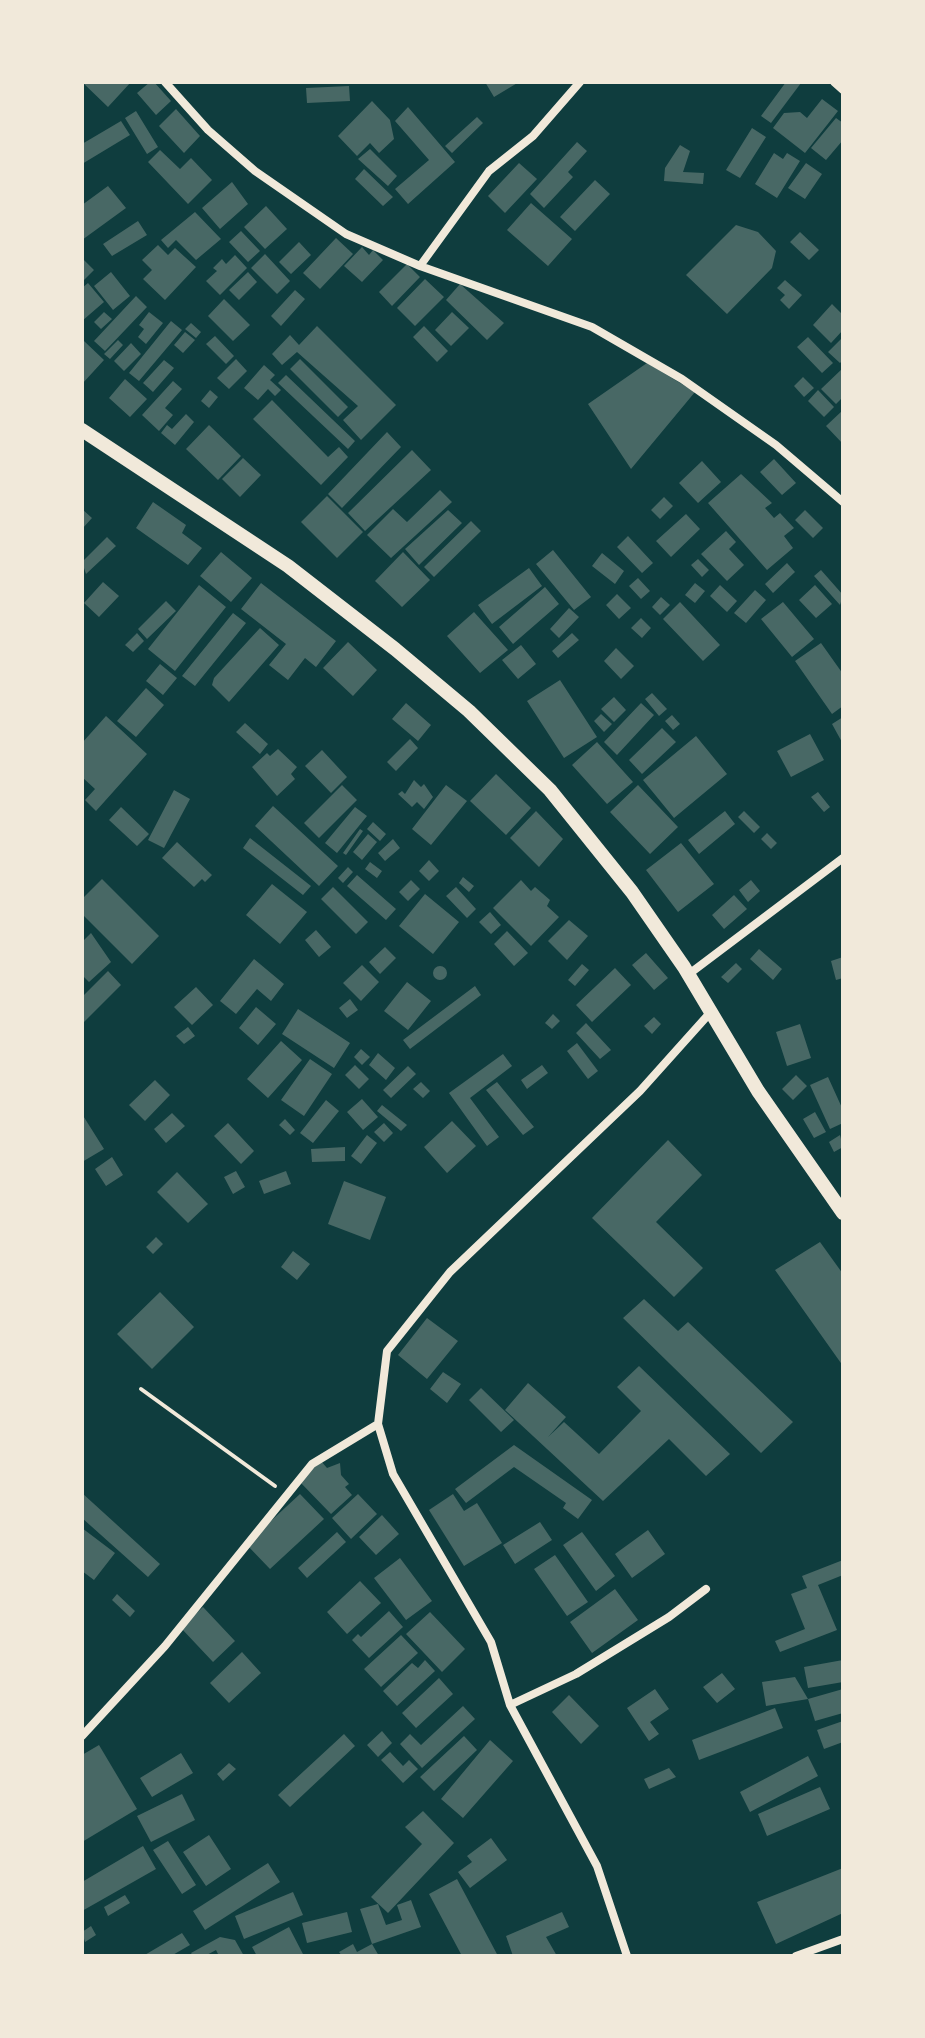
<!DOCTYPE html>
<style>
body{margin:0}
#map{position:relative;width:925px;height:2038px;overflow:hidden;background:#0f3d3e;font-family:"Source Sans 3",sans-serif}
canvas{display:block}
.frame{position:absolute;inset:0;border:84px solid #f1e9da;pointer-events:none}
</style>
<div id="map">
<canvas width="925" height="2038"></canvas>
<div class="frame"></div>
</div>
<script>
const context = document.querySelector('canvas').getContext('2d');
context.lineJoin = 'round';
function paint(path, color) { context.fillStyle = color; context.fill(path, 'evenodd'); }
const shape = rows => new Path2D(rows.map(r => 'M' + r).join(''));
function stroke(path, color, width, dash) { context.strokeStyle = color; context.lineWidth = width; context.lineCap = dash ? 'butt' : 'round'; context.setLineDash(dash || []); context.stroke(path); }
paint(shape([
 [82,82,131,82,108,107],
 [150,82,154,82,171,101,156,115,137,93],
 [485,82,519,82,494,97],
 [786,82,801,83,771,123,761,116],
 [349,86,350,101,307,103,306,88],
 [822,99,838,111,805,153,773,128,784,113,800,112,807,118],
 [372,101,390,120,394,139,379,153,370,143,357,156,338,136],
 [408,107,455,162,408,204,395,189,429,160,395,121],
 [176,109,200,136,184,153,159,126],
 [136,111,158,147,147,154,125,118],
 [477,117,483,123,452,153,445,146],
 [836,118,843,123,843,140,826,160,811,148],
 [121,121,130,135,82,164,82,144],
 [752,128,766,137,740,178,726,170],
 [577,142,587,151,568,172,573,177,544,208,530,194],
 [680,145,690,151,683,172,704,173,703,184,664,181,665,168],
 [370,149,397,176,388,186,358,159],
 [160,150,180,169,191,158,212,180,188,204,148,162],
 [774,153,783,159,787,153,800,161,777,198,755,184],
 [519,163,537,179,505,213,488,196],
 [806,163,822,174,805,199,788,188],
 [364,169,393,197,383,206,355,179],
 [595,180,610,194,575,231,560,217],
 [232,182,248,204,220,229,202,208],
 [108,186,126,208,82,240,82,205],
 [531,203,572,239,548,266,507,230],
 [266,206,287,229,265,249,244,227],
 [195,212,221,239,196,260,176,240,168,248,161,240],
 [138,221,147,235,112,256,103,244],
 [736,225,758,232,776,251,772,268,727,314,686,275],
 [241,231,260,251,248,262,229,242],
 [800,232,819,250,809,260,790,242],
 [336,238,353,254,320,289,303,273],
 [299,242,311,255,291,274,279,262],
 [158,245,168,255,175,248,196,267,165,300,143,279,152,270,142,260],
 [362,247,369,255,373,250,383,260,362,282,344,266],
 [265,254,290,281,277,294,251,268],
 [235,255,247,268,220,295,206,281,217,271,213,268,222,259,226,264],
 [82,258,94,270,82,282],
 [407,264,420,277,392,306,379,292],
 [111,272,130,296,113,310,94,286],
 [248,272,257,282,239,300,229,290],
 [425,279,444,297,415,326,397,308],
 [785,280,802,295,789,309,780,300,785,295,777,288],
 [88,283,104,302,82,321,82,288],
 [460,284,504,323,487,340,446,300],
 [295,290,305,299,281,326,271,316],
 [136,296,147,307,105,351,94,341],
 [224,299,250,325,233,341,208,316],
 [832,304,843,315,843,330,831,343,813,325],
 [104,312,112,319,101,329,94,322],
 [149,312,163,323,146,344,138,337,144,329,139,325],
 [452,312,469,328,451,346,435,330],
 [171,321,182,330,139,381,129,373],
 [191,323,201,332,196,338,185,329],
 [317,326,396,405,361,440,343,420,358,406,297,352,282,365,272,354,290,335,299,345],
 [424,326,448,351,437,362,413,337],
 [185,332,195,340,183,353,174,345],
 [215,336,234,356,226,364,206,344],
 [808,337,833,363,822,373,797,347],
 [843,337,843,360,840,363,828,352],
 [118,340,123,345,110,359,104,354],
 [84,341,104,360,82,384,82,344],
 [131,343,141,354,124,371,114,361],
 [236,359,247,371,229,389,217,378],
 [300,359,348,407,338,417,290,369],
 [164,360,174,368,153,392,143,383],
 [647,363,695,392,631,469,588,404],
 [264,365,275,375,270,380,281,390,275,396,268,389,258,400,244,388],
 [843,368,843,397,836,404,821,389],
 [286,375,355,441,348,449,278,383],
 [803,377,814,388,804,397,794,386],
 [125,379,147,399,130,417,109,398],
 [173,381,182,389,165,408,173,415,159,431,142,415],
 [210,390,218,397,209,408,201,401],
 [818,390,834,407,824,417,808,401],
 [272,400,328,457,339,447,348,457,321,485,253,419],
 [843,410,843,444,826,426],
 [186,414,194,422,175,445,161,433,167,425,172,429],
 [209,425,241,456,218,480,186,449],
 [387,432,401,447,342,508,328,494],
 [412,450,431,470,365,531,348,513],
 [243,458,261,475,240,497,222,479],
 [774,459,796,483,782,495,760,472],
 [702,461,721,482,698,503,679,483],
 [741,474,772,503,765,508,774,518,780,513,794,528,784,536,793,548,767,570,708,503],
 [440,490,452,502,391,558,367,535,393,509,407,522],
 [327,496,363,532,337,558,301,522],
 [664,497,673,506,660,519,651,510],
 [153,502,186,525,182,533,202,548,188,565,136,528],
 [82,509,92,518,82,529],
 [448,510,462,523,419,565,405,549],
 [805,510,823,528,813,538,795,520],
 [686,514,700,529,671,557,656,541],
 [471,521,481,531,434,577,424,567],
 [726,531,736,542,729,549,744,565,727,581,701,554],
 [628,536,653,563,642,573,617,547],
 [107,537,116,546,86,574,82,562],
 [553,550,591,597,574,610,536,564],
 [221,552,252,578,231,602,200,576],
 [403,552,430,580,402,607,375,581],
 [602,553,624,571,615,584,592,566],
 [698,559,709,570,702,577,691,565],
 [787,563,795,572,773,593,765,584],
 [529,568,542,586,492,624,478,605],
 [821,570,843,595,840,605,814,576],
 [638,578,650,591,641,599,629,586],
 [103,582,119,596,99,617,84,603],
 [261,583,336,641,316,667,305,658,288,680,269,665,286,644,241,609],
 [695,583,705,591,695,603,685,595],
 [199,585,226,607,175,671,148,649],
 [720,585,737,601,727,612,710,596],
 [815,585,832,604,816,618,799,600],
 [545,587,559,604,513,644,499,627],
 [755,590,766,600,746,623,734,613],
 [617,594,631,608,619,619,606,605],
 [661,597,670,605,660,615,652,607],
 [166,601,176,611,147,639,138,629],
 [680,602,720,645,703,661,663,619],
 [783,602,814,639,792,657,761,619],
 [569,608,579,617,559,638,550,629],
 [474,612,508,650,480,673,447,636],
 [233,613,246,623,195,686,182,676],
 [641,618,651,628,642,638,631,628],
 [260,628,279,645,229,702,212,685,214,678],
 [137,633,144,641,133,652,125,645],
 [572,633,579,640,558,658,552,651],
 [348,642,377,670,353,696,323,668],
 [821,643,843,674,843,706,832,714,795,661],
 [521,645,536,664,518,679,502,660],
 [616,648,634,666,621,679,604,661],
 [160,664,177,678,163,695,146,681],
 [560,680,597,737,564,758,527,701],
 [146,688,164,705,136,737,117,721],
 [652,693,667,709,659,716,645,699],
 [614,697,626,710,614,722,601,709],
 [406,703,431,725,418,741,392,719],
 [641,703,654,715,617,755,604,742],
 [601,714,612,724,604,732,594,721],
 [672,715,680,724,673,730,665,721],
 [106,716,147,754,96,811,85,800,95,789,82,777,82,743],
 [843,717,843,744,832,724],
 [245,723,268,744,260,754,236,732],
 [662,728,676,742,642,774,629,760],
 [810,734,824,760,791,777,777,751],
 [696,736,727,774,674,818,643,780],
 [410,739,418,748,396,771,387,762],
 [597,742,633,782,607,804,572,765],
 [278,749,297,767,291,774,295,779,277,796,252,767,267,753,270,756],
 [322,750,347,777,331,793,305,766],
 [496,774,531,808,506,835,470,801],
 [414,780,421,787,424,784,433,797,424,809,417,802,412,807,398,794,402,791,405,794],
 [342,785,357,800,319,838,304,823],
 [446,785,467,801,431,845,412,829],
 [638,785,678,827,650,854,610,812],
 [174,790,190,799,164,848,148,840],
 [818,792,830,807,824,812,811,797],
 [273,806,338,866,319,886,255,826],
 [121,807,149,834,137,846,109,820],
 [355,807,367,816,337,853,325,843],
 [536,811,563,839,539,867,510,838],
 [725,811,735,824,699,854,688,840],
 [744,811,760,827,754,833,738,817],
 [373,822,386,834,380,841,367,829],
 [360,829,363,831,346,855,343,853],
 [767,833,777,843,771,849,761,839],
 [368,834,377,842,362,860,353,852],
 [250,838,311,886,303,895,243,848],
 [393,839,400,848,385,861,378,853],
 [177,842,212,875,205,882,202,879,194,887,162,858],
 [681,843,714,884,678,912,646,870],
 [429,860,439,871,429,881,419,871],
 [370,862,382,871,377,878,365,869],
 [348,867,353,872,343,883,338,878],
 [357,875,396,909,386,920,347,886],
 [463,877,474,886,469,892,459,883],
 [102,879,159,936,132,964,82,914,82,899],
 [411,880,420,889,408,901,399,892],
 [521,880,531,891,535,887,550,900,547,906,559,917,531,946,493,908],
 [751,880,760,891,748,902,739,890],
 [272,884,307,912,280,944,246,915],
 [333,887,368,922,356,934,321,899],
 [456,887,476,909,467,918,446,896],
 [425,894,459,922,433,954,399,926],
 [734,895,747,909,724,929,712,915],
 [490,912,501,925,491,934,479,922],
 [569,920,588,936,567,960,548,941],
 [316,930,331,947,319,957,305,940],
 [507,931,528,953,514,966,494,944],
 [91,933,111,962,89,982,82,975,82,942],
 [385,947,396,958,380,974,369,962],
 [759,949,782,969,773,980,750,959],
 [646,953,668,978,654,990,632,965],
 [843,957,843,978,836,980,831,961],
 [254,959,284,984,271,1001,257,989,236,1014,220,1001],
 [736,963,742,969,728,983,721,977],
 [582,964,589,970,575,986,568,980],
 [362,965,379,982,361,1001,343,983],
 '433 973a7 7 0 1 1 14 0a7 7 0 1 1-14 0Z',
 [615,968,631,985,592,1022,576,1005],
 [108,971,121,985,82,1024,82,997],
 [407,982,431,1001,408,1030,384,1011],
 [475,986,481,995,410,1049,403,1040],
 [196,987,213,1005,192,1025,174,1007],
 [350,999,358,1010,347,1018,339,1008],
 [256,1007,276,1024,258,1045,239,1028],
 [298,1009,350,1043,334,1068,282,1034],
 [553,1014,560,1021,552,1029,545,1023],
 [654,1017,661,1024,652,1034,644,1026],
 [586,1023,611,1050,600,1059,576,1033],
 [800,1024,811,1058,787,1066,776,1032],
 [188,1027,195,1036,184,1044,176,1036],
 [281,1041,302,1060,268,1098,247,1079],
 [577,1043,598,1071,588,1079,567,1051],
 [361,1049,370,1057,362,1065,354,1057],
 [378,1053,395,1068,386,1080,369,1065],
 [503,1054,512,1066,470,1098,499,1137,487,1146,449,1093],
 [310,1059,332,1074,304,1116,281,1100],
 [355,1065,369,1079,359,1089,345,1075],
 [542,1065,548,1073,527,1089,521,1080],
 [408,1066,416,1074,391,1098,383,1090],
 [796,1075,807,1086,793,1100,782,1089],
 [828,1077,843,1110,843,1123,830,1129,810,1085],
 [155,1080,170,1095,145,1121,129,1105],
 [421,1082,430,1091,423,1098,413,1089],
 [497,1082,534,1127,523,1135,486,1090],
 [362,1099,378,1117,363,1130,347,1112],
 [326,1100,339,1111,313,1143,300,1133],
 [382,1105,407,1125,401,1131,377,1111],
 [815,1112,826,1132,814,1138,803,1119],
 [172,1113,185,1126,166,1143,154,1129],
 [82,1114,104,1149,82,1162],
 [285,1119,295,1130,290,1135,279,1125],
 [452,1121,476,1146,447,1173,424,1147],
 [228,1123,254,1151,241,1164,214,1136],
 [384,1123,393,1133,384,1142,374,1132],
 [367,1135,377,1143,361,1164,351,1156],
 [840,1135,843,1147,834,1152,829,1142],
 [668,1140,702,1175,656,1222,703,1268,674,1297,592,1218],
 [345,1147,345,1161,312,1162,311,1149],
 [112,1157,123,1175,106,1186,95,1169],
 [236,1171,245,1187,233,1194,224,1177],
 [286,1171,291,1184,264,1194,259,1181],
 [177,1172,208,1204,188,1223,157,1192],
 [344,1181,386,1197,370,1240,328,1224],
 [156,1237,163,1244,153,1254,146,1247],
 [820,1242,843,1274,843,1366,775,1270],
 [293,1251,310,1264,297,1280,281,1267],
 [160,1292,194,1327,152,1369,117,1334],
 [644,1299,678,1331,688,1322,793,1422,761,1453,623,1318],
 [427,1318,458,1341,427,1379,398,1355],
 [639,1366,730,1454,706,1476,669,1439,603,1501,505,1410,528,1383,566,1417,548,1437,564,1422,599,1454,641,1411,617,1387],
 [443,1372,461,1384,447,1403,430,1389],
 [481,1388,514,1420,501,1432,469,1400],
 [514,1445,592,1500,578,1519,563,1508,566,1503,514,1467,466,1503,455,1489],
 [321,1461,327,1468,340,1463,341,1475,349,1484,345,1487,352,1495,331,1514,299,1481],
 [82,1493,160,1564,148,1577,82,1518],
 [300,1494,324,1519,270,1569,246,1544],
 [358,1494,377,1514,351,1539,332,1518],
 [453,1494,464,1511,477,1503,502,1543,464,1566,429,1510],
 [382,1515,399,1534,376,1555,359,1537],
 [540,1522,552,1540,515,1564,503,1545],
 [82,1528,115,1553,94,1580,82,1571],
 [648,1530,665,1554,632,1578,615,1554],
 [337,1532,346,1542,307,1578,298,1568],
 [582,1532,615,1576,596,1591,563,1545],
 [555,1555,588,1602,567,1616,534,1569],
 [400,1558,432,1601,406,1620,374,1578],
 [843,1560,843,1575,818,1585,837,1630,780,1652,775,1641,805,1629,791,1594,807,1588,802,1576],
 [360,1581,381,1603,347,1634,327,1612],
 [615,1589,638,1620,592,1653,570,1622],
 [117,1594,135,1611,130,1617,112,1600],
 [203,1607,235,1641,213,1662,181,1628],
 [389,1611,403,1627,369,1658,352,1640,358,1634,361,1637],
 [430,1612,465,1649,442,1672,406,1634],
 [401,1635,418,1653,381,1687,364,1669],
 [242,1652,261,1673,229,1703,210,1683],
 [425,1660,435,1671,397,1706,383,1691,412,1663,418,1668],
 [843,1660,843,1682,808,1688,804,1667],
 [722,1673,735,1689,717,1703,703,1687],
 [795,1677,808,1699,766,1706,762,1682],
 [439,1678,453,1694,416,1728,402,1713],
 [655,1689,669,1709,650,1722,659,1734,649,1741,627,1708],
 [843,1689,843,1713,815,1721,808,1699],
 [569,1695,599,1726,581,1744,552,1712],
 [463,1706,475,1719,422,1768,400,1744,410,1734,421,1745],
 [775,1708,783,1728,699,1760,692,1740],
 [843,1721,843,1742,824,1749,817,1730],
 [382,1731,392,1743,378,1757,367,1745],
 [344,1734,355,1746,290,1807,278,1795],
 [464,1736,477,1750,434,1791,420,1777],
 [490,1740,513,1761,463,1818,441,1799],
 [99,1745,137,1809,82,1842,82,1755],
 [390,1752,403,1766,409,1760,418,1769,403,1783,381,1760],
 [181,1753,193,1773,152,1797,140,1778],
 [808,1756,818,1776,750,1812,740,1792],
 [229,1763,236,1769,223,1781,217,1774],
 [669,1768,676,1777,649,1789,644,1779],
 [820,1787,830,1809,767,1836,758,1814],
 [182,1794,195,1820,151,1842,137,1816],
 [423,1811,454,1843,388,1913,371,1897,422,1844,405,1827],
 [209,1835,231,1869,206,1886,183,1852],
 [491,1838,507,1860,470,1888,458,1872,472,1862,467,1856],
 [168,1841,196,1885,182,1894,153,1850],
 [143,1846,156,1869,82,1911,82,1882],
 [268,1863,280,1882,205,1930,193,1911],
 [843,1868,843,1913,776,1944,757,1902],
 [457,1879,482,1926,498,1956,462,1956,429,1894],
 [293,1892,303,1915,244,1939,235,1916],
 [125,1895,130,1903,108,1916,104,1907],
 [411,1900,421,1927,372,1944,360,1909,378,1904,386,1925,402,1920,397,1905],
 [347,1912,352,1932,307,1943,302,1923],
 [562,1912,569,1927,546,1937,557,1956,513,1956,506,1936],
 [91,1926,96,1935,85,1942,82,1932],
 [289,1927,304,1956,257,1956,252,1947],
 [182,1933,190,1945,171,1956,143,1956],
 [220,1937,235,1940,244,1956,219,1956,216,1950,205,1956,193,1956,191,1953],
 [353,1944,357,1952,372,1944,379,1956,342,1956,339,1952]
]), '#486865');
stroke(shape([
 [141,1389,275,1486]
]), '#f1e9da', 4);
stroke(shape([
 [165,82,208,130,255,171,346,234,420,266,592,327,682,379,776,445,843,502],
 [834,82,843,90],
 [420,266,489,171,533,136,580,82],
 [689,974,843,858],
 [510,1705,576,1674,669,1617,706,1589],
 [82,1736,165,1646,312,1464,378,1424],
 [627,1956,597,1866,510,1705,491,1642,393,1474,378,1424,387,1351,450,1272,640,1091,709,1014],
 [796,1956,843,1939]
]), '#f1e9da', 8);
stroke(shape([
 [82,430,288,566,395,649,469,711,550,790,632,892,684,967,758,1091,843,1213]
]), '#f1e9da', 14);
</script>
